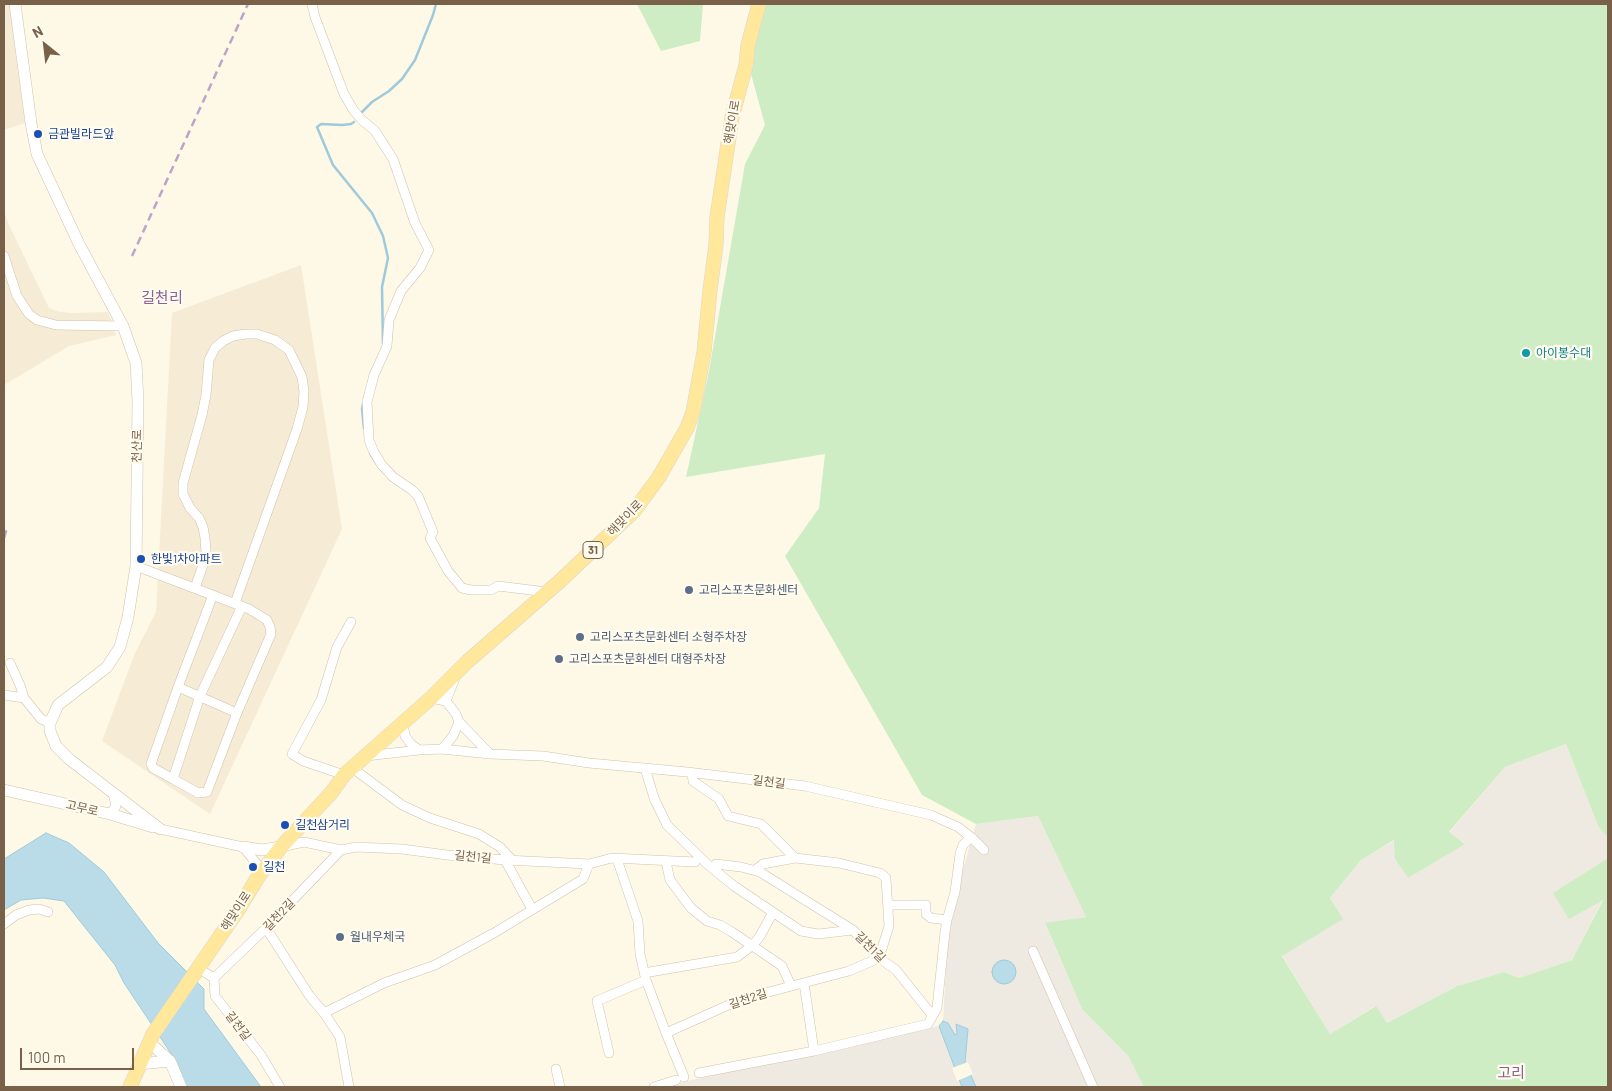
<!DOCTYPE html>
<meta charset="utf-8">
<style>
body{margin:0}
#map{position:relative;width:1612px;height:1091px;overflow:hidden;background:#fef8e7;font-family:Barlow,sans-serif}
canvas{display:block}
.frame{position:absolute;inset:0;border:5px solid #796149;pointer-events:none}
.north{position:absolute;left:20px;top:20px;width:50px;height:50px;-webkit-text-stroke:4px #fffbee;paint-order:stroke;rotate:331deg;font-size:14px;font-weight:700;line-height:20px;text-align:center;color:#796149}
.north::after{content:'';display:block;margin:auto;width:18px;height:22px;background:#796149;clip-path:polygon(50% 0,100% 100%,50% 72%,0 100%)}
.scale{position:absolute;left:20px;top:1048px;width:114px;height:22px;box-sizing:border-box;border:2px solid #796149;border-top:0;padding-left:6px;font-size:15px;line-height:18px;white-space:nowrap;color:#796149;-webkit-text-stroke:4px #fffbee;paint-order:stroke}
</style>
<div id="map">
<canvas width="1612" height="1091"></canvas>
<div class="frame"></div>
<div class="north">N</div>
<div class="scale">100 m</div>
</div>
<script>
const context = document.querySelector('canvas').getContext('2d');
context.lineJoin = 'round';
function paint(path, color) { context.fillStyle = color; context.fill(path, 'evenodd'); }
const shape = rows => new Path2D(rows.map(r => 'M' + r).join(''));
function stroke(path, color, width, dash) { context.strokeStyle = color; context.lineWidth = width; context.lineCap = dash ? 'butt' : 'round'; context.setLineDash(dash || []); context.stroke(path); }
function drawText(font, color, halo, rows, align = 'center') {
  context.font = font + ' Barlow,"Noto Sans KR",sans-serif'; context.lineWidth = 4.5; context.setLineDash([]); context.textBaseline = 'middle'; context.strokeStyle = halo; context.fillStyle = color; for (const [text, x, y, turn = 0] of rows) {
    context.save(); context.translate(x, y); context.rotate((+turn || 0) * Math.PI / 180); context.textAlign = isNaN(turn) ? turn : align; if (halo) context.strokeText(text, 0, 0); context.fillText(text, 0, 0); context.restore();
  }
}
paint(shape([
 [4,4,10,4,15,50,25,123,4,130],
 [4,210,8,223,49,308,60,312,72,313,108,312,116,335,69,346,4,385],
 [301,265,342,529,210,814,102,741,135,653,156,612,172,313]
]), '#f6ebd5');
paint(shape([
 [1566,744,1598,826,1606,836,1608,835,1608,858,1554,893,1603,899,1572,960,1519,978,1504,972,1457,986,1387,1023,1375,1006,1330,1034,1282,955,1342,919,1330,898,1361,860,1395,840,1395,859,1408,878,1465,843,1449,833,1505,767],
 [1038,816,1086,917,1045,924,1082,1009,1128,1056,1144,1087,976,1087,965,1062,968,1029,956,1024,957,1033,955,1036,948,1023,943,1021,949,919,976,824],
 [939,1026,962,1087,664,1087,669,1085]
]), '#eee9e1');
paint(shape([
 [637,4,703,4,700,41,661,51],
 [765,4,1608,4,1608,835,1606,836,1598,826,1566,744,1505,767,1449,832,1465,844,1408,878,1395,859,1394,840,1361,860,1330,898,1343,919,1282,956,1330,1034,1376,1006,1387,1023,1457,986,1504,972,1519,978,1572,960,1603,900,1569,919,1553,893,1608,858,1608,1087,1144,1087,1128,1056,1082,1009,1045,923,1086,917,1038,816,976,824,922,795,785,556,819,508,825,454,686,477,709,371,745,164,765,125,748,63]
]), '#cfedc4');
const water = shape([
 [46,833,69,843,104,872,158,943,204,989,204,1009,261,1087,185,1087,174,1058,124,983,115,965,64,901,43,898,21,900,4,910,4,859,46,833],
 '992 972a12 12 0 1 1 24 0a12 12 0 1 1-24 0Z',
 [943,1021,948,1023,955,1035,957,1033,956,1024,968,1029,965,1062,976,1087,962,1087,939,1026,943,1021]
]);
paint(water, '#badce9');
stroke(water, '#9fcadb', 1);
paint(shape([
 [968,1062,973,1074,957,1081,952,1068]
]), '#fef8e7');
stroke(shape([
 [362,112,372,102,389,91,402,79,415,60,433,15,436,4],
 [354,122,351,124,342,125,321,124,317,127,333,165,372,213,383,236,388,258,382,287,383,344],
 [363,404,362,409,364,428],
 [370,453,376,463]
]), '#9fcadb', 2.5);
const minor = shape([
 [312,4,315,17,344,94,354,111,362,120,375,131,393,159,415,223,429,250,420,268,401,291,389,320,387,346,374,375,367,402,369,440,373,450,381,464,393,477,412,490,418,496,433,532,430,538,448,571,462,588,471,590,491,590,498,586,547,592],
 [4,256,17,296,29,314,37,320,56,325,123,326],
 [136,566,249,609,267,620,270,627,271,634,237,713,207,792,198,793,173,779],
 [195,588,203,565,206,552,205,538,203,527,199,518,190,508,183,494,183,483,202,415,206,395,209,360,215,348,223,341,233,336,246,334,257,334,275,340,289,350,302,377,304,391,303,407,297,429,235,603],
 [213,595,178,687,151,764,153,768,173,779,200,696,242,606],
 [10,663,20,685,24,698,41,719,50,723],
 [178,687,237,713],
 [4,695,24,698],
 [431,698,446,701,456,714,459,722,490,754],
 [446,701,455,678],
 [403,723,405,736,411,744,419,750],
 [442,749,453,736,459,722],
 [366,756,419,750,442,749,490,754,543,756,589,763,687,772,805,786,931,815,958,827,971,837,963,845,960,854,955,892,947,920,945,932,937,1008,928,1024,814,1051,699,1073],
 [351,767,402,805,430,818,479,834,500,847,512,860],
 [645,768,654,798,667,825,706,863,734,886,801,931,818,934,853,930],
 [692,773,693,781,719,799,728,816,761,824,795,858],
 [344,775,303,761,292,754,321,700,337,647,351,622],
 [110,814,116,806,113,793],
 [160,829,243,847,257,864,258,877],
 [971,837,984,850],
 [281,847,304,842,341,850,356,847,402,849,447,855,505,860,589,864,612,858,695,862],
 [617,859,638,921,640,954,645,976],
 [505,860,532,909],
 [666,862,670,880,691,908,707,921,720,925,732,932,782,966,791,986],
 [716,864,741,867,760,872,853,930,879,958,896,970,932,1015],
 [889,905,926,905,926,914,931,918,947,920],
 [4,924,16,915,29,910,39,909,48,912],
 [266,928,309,995,324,1013,340,1037,349,1087],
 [1033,951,1093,1087],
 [198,968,214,978,215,996,261,1055,280,1087],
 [644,973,737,957,753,945,760,936,772,914],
 [214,978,266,928,341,850],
 [804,983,814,1051],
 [324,1013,384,983,435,965,494,933,583,879,589,864],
 [609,1053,597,1001,646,980,666,1033],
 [556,1069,560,1087],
 [684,1077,666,1033,742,999,849,971,879,958,889,926,886,878,880,873,839,863,795,858,763,864,755,870],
 [654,1087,676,1080]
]);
const tertiary = shape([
 [15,4,31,123,37,154,79,244,123,326,136,363,138,401,136,566,128,617,120,647,107,667,58,705,50,723,50,731,56,746,69,759,160,829],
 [4,790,110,814,153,827],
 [243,847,262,850,281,847],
 [149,1042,170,1061],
 [139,1064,170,1061,181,1087]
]);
const primary = shape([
 [130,1087,153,1034,238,910,258,877,281,847,332,792,344,775,431,698,468,661,559,582,634,511,659,477,687,428,693,412,704,352,710,290,716,245,717,217,732,117,746,65,748,45,759,4]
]);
stroke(minor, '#d0c1ab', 10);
stroke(tertiary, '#d0c1ab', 12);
stroke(primary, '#dcd6d0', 15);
stroke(minor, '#fff', 9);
stroke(tertiary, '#fff', 11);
stroke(primary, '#ffe89c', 14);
stroke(shape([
 [132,256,248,4],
 [4,538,7,528]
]), '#bda4c9', 2.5, [8, 5]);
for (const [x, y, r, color] of [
 [38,134,5,"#1a4fb4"],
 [1526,353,5,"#0f9aa8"],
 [141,559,5,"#1a4fb4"],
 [689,590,5,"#5c6f8a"],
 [580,637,5,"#5c6f8a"],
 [559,659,5,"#5c6f8a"],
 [285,825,5,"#1a4fb4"],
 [253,867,5,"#1a4fb4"],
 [340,937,5,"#5c6f8a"]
]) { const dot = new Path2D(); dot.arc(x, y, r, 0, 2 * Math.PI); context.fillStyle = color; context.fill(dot); stroke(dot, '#fffbee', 2); }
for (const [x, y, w] of [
 [593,550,20]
]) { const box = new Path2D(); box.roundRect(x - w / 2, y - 8.5, w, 17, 4); context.fillStyle = '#fffbee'; context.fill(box); stroke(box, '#796149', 1); }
drawText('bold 11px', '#796149', null, [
 ["31",593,550]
]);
drawText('12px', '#796149', '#fffbee', [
 ["해맞이로",732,122,-80],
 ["천산로",137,446,-89],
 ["해맞이로",625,518,-46],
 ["길천길",769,782,7],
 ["고무로",82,808,13],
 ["길천1길",473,857,5],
 ["해맞이로",236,911,-57],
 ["길천2길",279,915,-46],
 ["길천1길",870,947,45],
 ["길천2길",748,999,-18],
 ["길천길",238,1026,53]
]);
drawText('12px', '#164399', '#fffbee', [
 ["금관빌라드앞",48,134],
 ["한빛1차아파트",151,559],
 ["길천삼거리",295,825],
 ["길천",263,867]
], 'left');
drawText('12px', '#0d838f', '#fffbee', [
 ["아이봉수대",1536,353]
], 'left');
drawText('12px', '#4e5e75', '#fffbee', [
 ["고리스포츠문화센터",699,590],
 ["고리스포츠문화센터 소형주차장",590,637],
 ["고리스포츠문화센터 대형주차장",569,659],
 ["월내우체국",350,937]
], 'left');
drawText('15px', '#8b6196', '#fffbee', [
 ["길천리",162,298],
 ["고리",1511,1073]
]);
</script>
